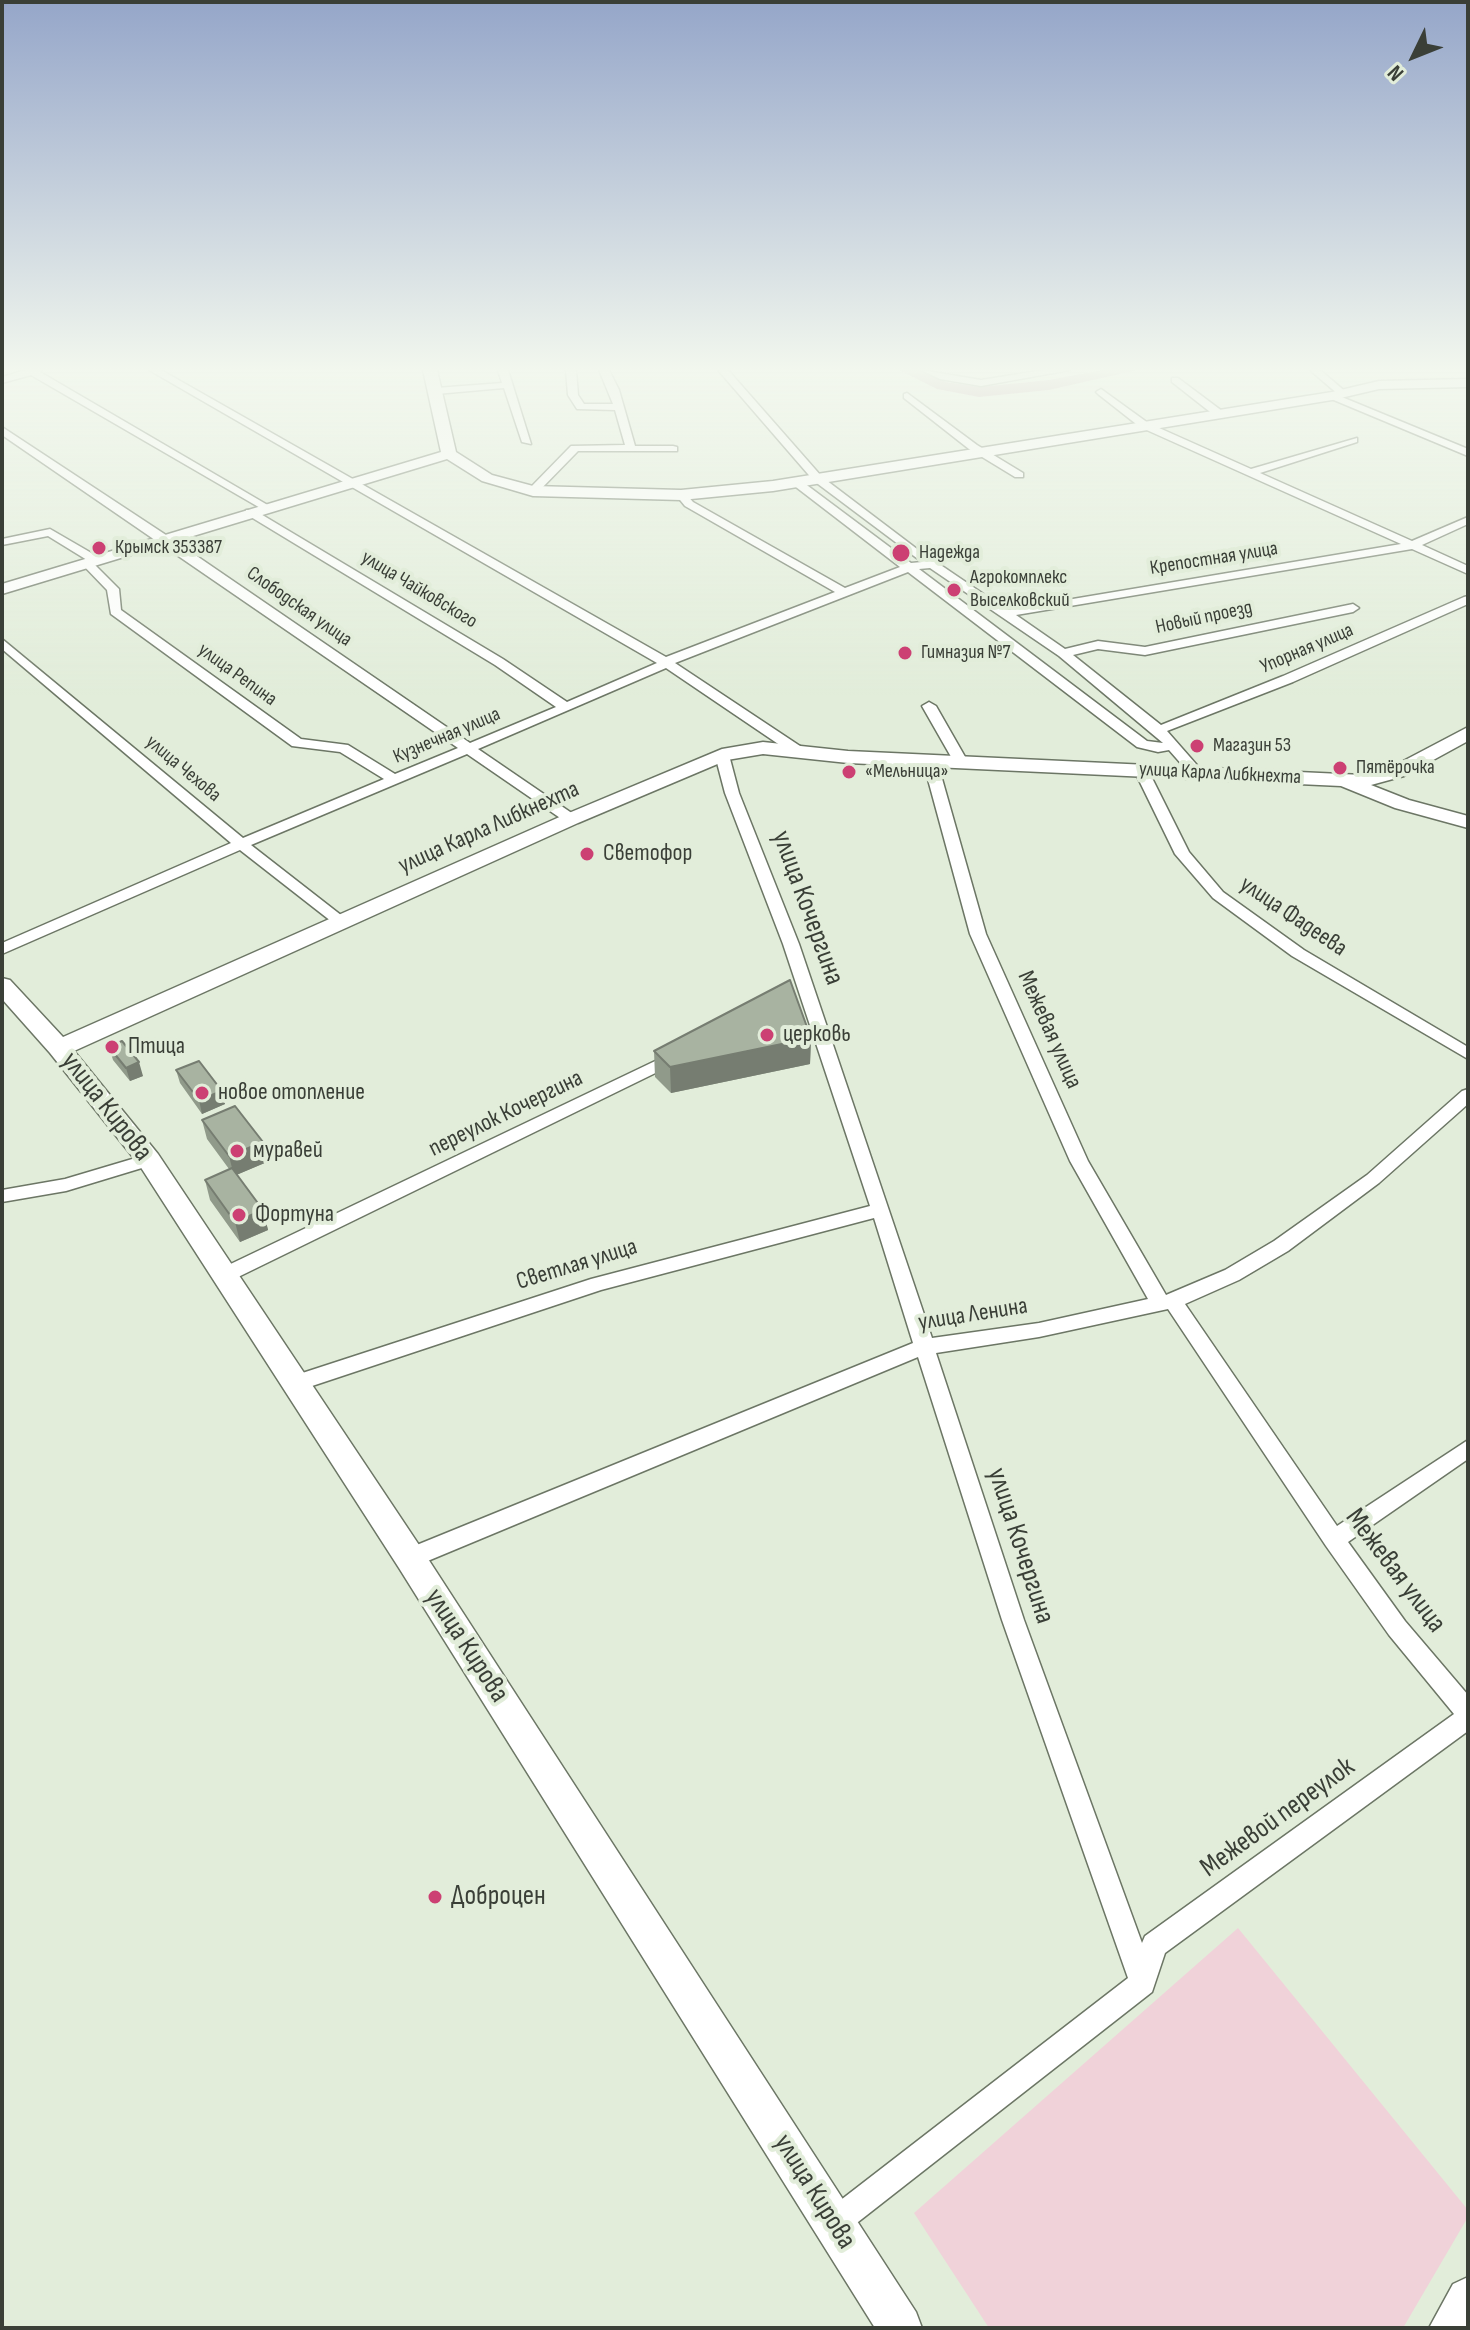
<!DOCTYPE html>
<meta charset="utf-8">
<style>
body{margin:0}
#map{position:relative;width:1470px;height:2330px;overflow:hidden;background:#e2edda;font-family:"Sofia Sans Condensed",sans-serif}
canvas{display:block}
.frame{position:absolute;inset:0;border:4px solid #3a3f37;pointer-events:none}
.north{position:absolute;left:1374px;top:16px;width:80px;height:80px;-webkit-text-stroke:6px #e2edda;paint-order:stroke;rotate:227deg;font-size:22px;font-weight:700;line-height:32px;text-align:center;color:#3a3f37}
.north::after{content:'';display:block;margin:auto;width:28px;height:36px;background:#3a3f37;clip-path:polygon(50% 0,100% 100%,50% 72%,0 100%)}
</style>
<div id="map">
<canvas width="1470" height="2330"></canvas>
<div class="frame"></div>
<div class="north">N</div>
</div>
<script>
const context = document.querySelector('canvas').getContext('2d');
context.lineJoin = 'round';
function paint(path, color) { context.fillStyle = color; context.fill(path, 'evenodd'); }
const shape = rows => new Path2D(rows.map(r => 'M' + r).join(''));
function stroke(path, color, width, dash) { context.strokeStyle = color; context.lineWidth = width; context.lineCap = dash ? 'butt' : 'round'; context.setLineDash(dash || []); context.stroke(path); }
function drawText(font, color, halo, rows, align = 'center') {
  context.font = font + ' "Sofia Sans Condensed",sans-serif'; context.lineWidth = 8; context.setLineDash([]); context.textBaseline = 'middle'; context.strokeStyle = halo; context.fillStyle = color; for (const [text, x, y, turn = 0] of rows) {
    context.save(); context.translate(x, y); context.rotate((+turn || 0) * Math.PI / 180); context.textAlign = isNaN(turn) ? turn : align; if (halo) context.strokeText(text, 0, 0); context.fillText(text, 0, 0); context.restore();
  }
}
paint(shape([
 [1238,1928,1468,2210,1468,2217,1403,2328,989,2328,914,2213]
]), '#f0d2d9');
paint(shape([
 [899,370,919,370,946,382,979,387,1049,380,1103,370,1137,370,1049,390,979,397,937,389,899,370]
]), '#b9909a');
const minor = shape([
 [26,370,42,370,40,372,271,507,262,509,31,375,2,383,2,377,26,370],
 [149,370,161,370,666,657,835,592,685,506,676,495,677,493,685,493,693,502,845,588,900,567,792,484,792,480,800,480,911,563,922,562,814,481,718,370,728,370,822,477,917,549,1007,610,1401,544,1140,427,1098,394,1096,392,1101,389,1148,423,1251,469,1357,438,1357,442,1260,473,1412,541,1468,517,1468,524,1422,545,1468,566,1468,574,1412,549,1016,615,1065,649,1098,641,1145,647,1353,604,1359,608,1353,612,1145,655,1098,649,1073,655,1161,725,1283,676,1464,597,1468,596,1468,604,1293,682,1167,731,1203,772,1196,776,1191,775,1169,750,1158,752,1137,747,908,572,675,663,803,748,803,754,793,754,666,668,478,749,576,816,576,822,566,822,467,754,251,845,346,919,349,922,346,925,336,925,240,850,2,954,2,943,231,843,2,649,2,639,243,838,384,779,340,752,292,746,111,614,107,590,81,563,87,560,48,536,2,545,2,539,50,529,100,558,100,562,93,563,119,589,121,610,301,739,348,745,395,774,458,748,2,435,2,427,169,537,470,743,556,707,495,665,246,514,246,510,254,510,503,659,567,702,657,663,149,370],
 [930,568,1059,656,1163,743,1147,741,919,569,930,568],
 [498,370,508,370,531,444,522,442,504,388,436,394,431,391,436,388,502,383,498,370],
 [566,370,576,370,578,395,584,404,613,404,599,370,609,370,619,390,635,446,673,446,677,447,677,451,578,451,537,493,529,493,529,489,571,446,625,445,615,410,577,409,568,395,566,370],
 [921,370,981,380,1044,370,1070,370,981,386,940,379,921,370],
 [1310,370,1320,370,1347,393,1339,395,1310,370],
 [1172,378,1178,378,1222,411,1222,415,1214,415,1172,382,1172,378],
 [907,393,977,445,1023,473,1023,477,1015,477,969,449,904,398,904,394,907,393],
 [1332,393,1468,449,1468,456,1329,398,1327,396,1332,393],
 [929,702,936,706,968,762,966,765,961,766,954,762,922,706,929,702],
 [722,751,729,755,739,793,799,944,932,1338,1039,1323,1148,1299,1070,1161,970,934,923,761,925,758,930,757,937,761,986,934,1088,1161,1166,1295,1225,1270,1274,1241,1367,1175,1462,1091,1468,1089,1468,1104,1379,1183,1288,1251,1239,1280,1185,1304,1337,1526,1468,1440,1468,1459,1348,1542,1405,1621,1468,1695,1468,1731,1165,1953,1152,1992,844,2233,834,2238,824,2233,819,2223,824,2213,1128,1978,1002,1620,918,1357,418,1565,410,1567,402,1565,399,1558,402,1551,913,1343,874,1218,601,1290,294,1392,287,1390,284,1384,287,1378,591,1279,870,1206,783,944,725,793,715,755,722,751],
 [1168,1309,1326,1546,1389,1635,1454,1714,1145,1936,1142,1943,1024,1620,936,1353,1039,1337,1168,1309],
 [1141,766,1148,770,1189,852,1223,892,1304,950,1468,1047,1468,1059,1292,956,1213,898,1175,854,1134,770,1141,766],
 [674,1052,680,1053,682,1057,680,1061,232,1280,218,1280,215,1275,218,1270,674,1052],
 [149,1154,158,1160,155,1164,66,1191,2,1202,2,1190,65,1179,149,1154]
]);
const secondary = shape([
 [423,370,437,370,456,452,492,475,533,486,681,490,773,481,1332,392,1379,381,1468,379,1468,387,1379,389,1332,400,773,491,681,500,533,496,482,481,447,459,2,594,2,584,441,452,423,370],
 [1468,727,1468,741,1404,776,1371,785,1409,800,1468,816,1468,828,1395,808,1341,786,848,763,763,754,727,760,578,823,74,1051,158,1154,421,1548,916,2312,922,2328,875,2328,399,1568,140,1166,50,1053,2,999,2,978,10,980,63,1037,564,815,722,749,763,742,848,751,1363,775,1390,768,1468,727],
 [1468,2277,1468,2328,1429,2328,1453,2284,1468,2277]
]);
stroke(minor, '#6c7665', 3);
stroke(secondary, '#6c7665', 3);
paint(minor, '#fff');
paint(secondary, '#fff');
paint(shape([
 [811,1038,810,1064,671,1093,655,1077,654,1051],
 [109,1047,143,1076,130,1081,113,1060],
 [176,1070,222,1091,225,1104,202,1114,180,1083],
 [202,1120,267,1162,236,1175,263,1210,268,1230,240,1242,210,1200,205,1180,229,1169,207,1139]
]), '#909a8a');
paint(shape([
 [811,1038,810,1064,671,1093,670,1067],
 [139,1062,143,1076,130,1081,126,1068],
 [222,1091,225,1104,202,1114,199,1100],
 [263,1142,267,1162,234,1176,229,1156],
 [263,1210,268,1230,240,1242,235,1222]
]), '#767d71');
const building = shape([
 [790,980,811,1038,670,1067,654,1051,790,980],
 [122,1041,139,1062,126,1068,109,1047,122,1041],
 [199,1061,222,1091,199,1100,176,1070,199,1061],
 [235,1106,263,1142,229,1156,202,1120,235,1106],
 [232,1168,263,1210,235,1222,205,1180,232,1168]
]);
paint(building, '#a8b3a1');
stroke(building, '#767d71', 2);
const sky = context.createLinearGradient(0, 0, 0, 697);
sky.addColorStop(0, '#95a6c9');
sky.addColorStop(0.53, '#f2f7ee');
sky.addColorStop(1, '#f2f7ee00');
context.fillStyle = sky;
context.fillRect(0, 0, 1470, 697);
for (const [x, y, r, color] of [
 [99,548,8,"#cc4073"],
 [901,553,10,"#cc4073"],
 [954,590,8,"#cc4073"],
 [905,653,8,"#cc4073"],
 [1197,746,8,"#cc4073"],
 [1340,768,8,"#cc4073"],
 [849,772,8,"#cc4073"],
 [587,854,8,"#cc4073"],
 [767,1035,8,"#cc4073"],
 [112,1047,8,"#cc4073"],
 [202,1093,8,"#cc4073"],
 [237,1151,8,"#cc4073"],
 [239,1215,8,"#cc4073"],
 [435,1897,8,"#cc4073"]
]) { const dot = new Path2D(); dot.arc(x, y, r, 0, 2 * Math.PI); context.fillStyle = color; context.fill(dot); stroke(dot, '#e2edda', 3); }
drawText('20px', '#3a3f37', '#e2edda', [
 ["Крымск 353387",115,548],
 ["Надежда",919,553],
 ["Агрокомплекс",970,578],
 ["Выселковский",970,601],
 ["Гимназия №7",921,653],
 ["Магазин 53",1213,746],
 ["Пятёрочка",1356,768],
 ["«Мельница»",865,772]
], 'left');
drawText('20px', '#3a3f37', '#e2edda', [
 ["Крепостная улица",1214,559,-9],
 ["улица Чайковского",419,590,31],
 ["Слободская улица",299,607,35],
 ["Новый проезд",1204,618,-12],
 ["Упорная улица",1307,649,-23],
 ["улица Репина",237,675,36],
 ["Кузнечная улица",447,736,-23],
 ["улица Чехова",183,769,40],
 ["улица Карла Либкнехта",1220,774,3]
]);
drawText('24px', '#3a3f37', '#e2edda', [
 ["улица Карла Либкнехта",489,828,-24],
 ["улица Фадеева",1293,917,34],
 ["Межевая улица",1049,1030,66],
 ["переулок Кочергина",506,1114,-26],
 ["Светлая улица",577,1265,-17],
 ["улица Ленина",973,1315,-9]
]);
drawText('24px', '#3a3f37', '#e2edda', [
 ["Светофор",603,854],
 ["церковь",783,1035],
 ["Птица",128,1047],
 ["новое отопление",218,1093],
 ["муравей",253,1151],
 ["Фортуна",255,1215]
], 'left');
drawText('28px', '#3a3f37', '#e2edda', [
 ["улица Кочергина",807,908,70],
 ["улица Кирова",106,1107,52],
 ["улица Кочергина",1020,1546,72],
 ["Межевая улица",1395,1571,53],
 ["улица Кирова",466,1646,57],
 ["Межевой переулок",1278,1818,-36],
 ["улица Кирова",814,2192,58]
]);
drawText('28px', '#3a3f37', '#e2edda', [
 ["Доброцен",451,1897]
], 'left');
</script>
